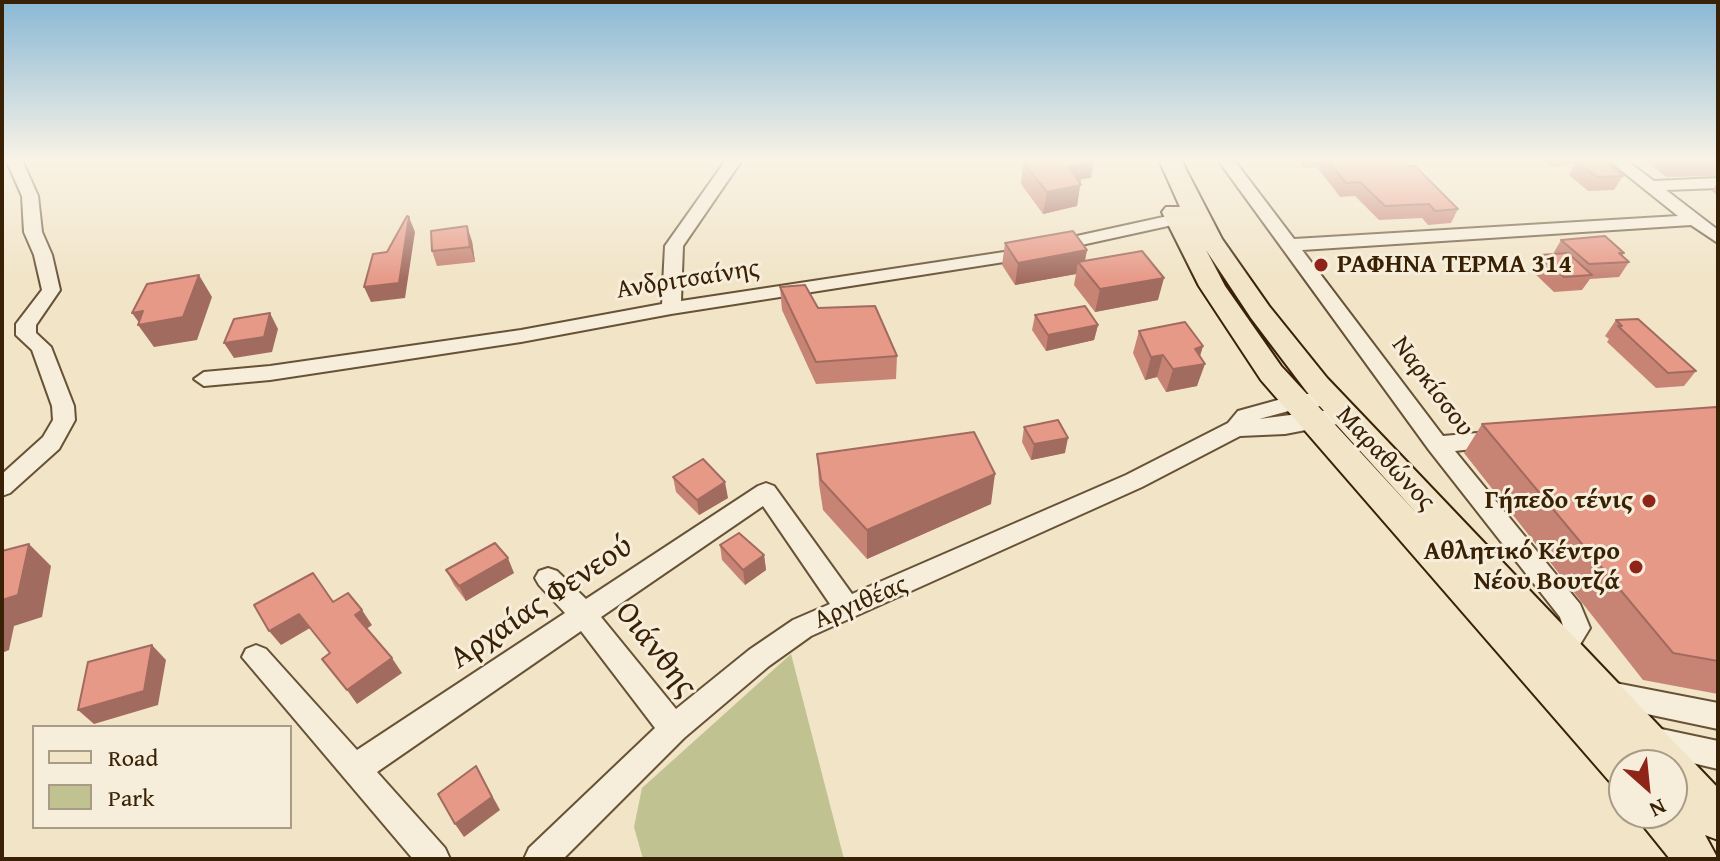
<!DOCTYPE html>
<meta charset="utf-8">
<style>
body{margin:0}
#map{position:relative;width:1720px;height:861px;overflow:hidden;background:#f1e4c7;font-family:"Gentium Book Plus",serif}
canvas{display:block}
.frame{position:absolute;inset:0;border:4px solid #392105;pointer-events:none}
.legend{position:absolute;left:32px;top:725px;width:260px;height:104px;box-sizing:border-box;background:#f6eddb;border:2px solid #aa9b85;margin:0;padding:10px 14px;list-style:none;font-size:24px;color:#392105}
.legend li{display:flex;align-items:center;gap:16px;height:40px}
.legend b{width:40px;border:2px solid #aa9b85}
.north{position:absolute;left:1608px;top:749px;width:80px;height:80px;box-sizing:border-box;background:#f6eddb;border:2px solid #aa9b85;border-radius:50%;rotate:153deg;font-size:22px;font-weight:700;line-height:32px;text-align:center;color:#392105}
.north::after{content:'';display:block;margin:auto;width:28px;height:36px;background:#8f2418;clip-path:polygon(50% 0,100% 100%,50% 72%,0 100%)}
</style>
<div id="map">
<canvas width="1720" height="861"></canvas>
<div class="frame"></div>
<ul class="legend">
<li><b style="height:10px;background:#f1e4c7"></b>Road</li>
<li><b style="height:22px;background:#c1c291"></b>Park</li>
</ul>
<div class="north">N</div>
</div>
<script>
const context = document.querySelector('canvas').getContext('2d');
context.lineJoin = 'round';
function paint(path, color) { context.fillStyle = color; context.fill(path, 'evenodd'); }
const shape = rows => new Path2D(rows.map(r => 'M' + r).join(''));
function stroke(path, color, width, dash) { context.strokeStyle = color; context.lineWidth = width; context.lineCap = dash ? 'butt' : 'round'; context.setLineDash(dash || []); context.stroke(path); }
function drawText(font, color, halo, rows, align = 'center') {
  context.font = font + ' "Gentium Book Plus",serif'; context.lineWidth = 6; context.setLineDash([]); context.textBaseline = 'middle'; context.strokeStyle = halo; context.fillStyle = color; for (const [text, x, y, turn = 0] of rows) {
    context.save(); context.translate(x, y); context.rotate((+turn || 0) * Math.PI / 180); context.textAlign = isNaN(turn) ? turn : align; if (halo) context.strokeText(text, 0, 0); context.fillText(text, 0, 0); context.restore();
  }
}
paint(shape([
 [791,654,844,859,643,859,634,827,642,788]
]), '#c1c291');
const minor = shape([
 [6,160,22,160,38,196,42,232,52,255,60,290,36,325,36,333,51,347,74,406,75,420,59,449,10,493,2,496,2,474,43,437,53,420,52,406,32,350,16,335,16,324,42,290,34,255,24,232,22,196,6,160],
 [726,160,742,160,683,246,681,301,1004,252,1177,214,1186,219,1177,224,1004,262,671,314,521,342,270,380,204,386,194,379,204,372,270,366,521,330,662,304,665,246,726,160],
 [1218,160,1234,160,1294,239,1678,216,1608,160,1626,160,1654,181,1718,178,1718,188,1666,190,1718,230,1718,243,1691,225,1302,250,1443,436,1500,431,1508,433,1511,439,1508,445,1455,451,1580,604,1590,628,1573,656,1563,660,1553,656,1549,648,1563,626,1560,617,1429,450,1218,160],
 [1330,392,1338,394,1341,399,1338,404,1296,409,1259,419,1345,408,1353,411,1356,416,1353,421,1285,434,1240,436,1142,487,811,636,769,666,684,738,563,859,524,859,529,848,655,728,581,631,377,772,445,848,450,859,413,859,242,657,246,649,256,645,266,649,357,750,565,613,539,585,535,578,539,571,548,568,557,571,586,599,758,486,766,483,774,486,852,594,1126,475,1228,423,1238,411,1296,395,1330,392],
 [763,506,830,604,793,620,749,650,676,709,601,617,763,506],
 [1605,681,1718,703,1718,729,1595,703,1591,694,1595,685,1605,681],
 [1652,727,1718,741,1718,769,1642,751,1637,741,1642,731,1652,727]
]);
const major = shape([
 [1159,160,1181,160,1222,239,1269,306,1327,378,1718,788,1718,840,1705,835,1718,859,1670,859,1645,828,1639,813,1672,813,1672,765,1624,765,1624,787,1610,782,1261,380,1199,286,1162,212,1166,207,1180,207,1159,160],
 [1206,250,1251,318,1307,392,1420,517,1281,366,1225,286,1206,250]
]);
stroke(minor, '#675236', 4);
stroke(major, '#392105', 4);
paint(minor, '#f6eddb');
paint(major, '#f1e4c7');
paint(shape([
 [1023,160,1094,160,1091,178,1081,179,1077,206,1043,214,1021,184],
 [1297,160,1404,160,1458,209,1451,223,1428,225,1422,218,1379,220,1355,196,1340,197,1317,167,1304,168],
 [1543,160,1580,160,1580,161,1623,176,1614,190,1588,191,1569,175,1575,164,1551,167],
 [1645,160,1718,160,1718,176,1666,177],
 [1718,182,1718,196,1712,191],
 [1561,240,1624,253,1622,256,1629,262,1619,277,1590,279,1582,290,1554,292,1531,270,1540,255,1553,254],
 [472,241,475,262,437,266,432,251],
 [1005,243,1087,250,1085,261,1158,300,1095,312,1074,285,1076,274,1015,285,1002,265],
 [780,287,897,356,896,379,816,384,782,310],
 [1035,315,1098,325,1094,340,1046,351,1032,330],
 [1616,320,1696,371,1684,386,1656,388,1607,342,1609,339,1605,336],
 [1139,331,1203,346,1200,356,1197,386,1166,392,1157,377,1145,380,1133,353],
 [1718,409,1718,694,1643,680,1464,453,1482,424],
 [1024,427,1065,453,1031,460,1022,442],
 [817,454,991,504,867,559,823,510,819,484],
 [673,477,728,498,699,515,676,492],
 [720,545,764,555,766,570,745,585,722,560],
 [446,570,514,573,466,601,454,585]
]), '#c78475');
paint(shape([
 [1079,160,1094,160,1091,178,1081,179,1077,206,1043,214,1047,192,1069,167],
 [409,217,415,232,405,298,371,302,364,287],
 [467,226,472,241,475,262,470,247],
 [1087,250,1083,269,1078,262,1076,274,1015,285,1018,263],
 [199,275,212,297,197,340,154,347,138,325,140,324,132,313,143,311],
 [1164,278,1158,300,1095,312,1100,289],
 [270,313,278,329,272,352,234,358,224,343],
 [1098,325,1094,340,1046,351,1048,335],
 [1203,346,1197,365,1205,364,1197,386,1166,392,1173,369,1195,349],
 [1163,355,1157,377,1145,380,1151,357],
 [1068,438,1065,453,1031,460,1034,444],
 [995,474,991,504,867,559,867,530],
 [725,482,728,498,699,515,697,500],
 [29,544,51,566,42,617,14,626,9,650,2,653,2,600],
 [764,555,766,570,745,585,743,570],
 [508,558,514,573,466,601,459,586],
 [362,610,372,625,365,630,355,615],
 [299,614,310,628,281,645,269,631],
 [152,645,166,660,158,705,94,724,78,710],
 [392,658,402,673,357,704,347,690],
 [476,766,500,810,464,837,455,824]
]), '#a26b5f');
const building = shape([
 [1034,160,1080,160,1084,164,1069,167,1081,185,1047,192,1024,163,1034,160],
 [1327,160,1404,160,1409,166,1415,166,1458,209,1435,211,1429,204,1385,206,1360,182,1346,183,1327,160],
 [1603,160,1623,176,1597,177,1577,161,1603,160],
 [1671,160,1718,160,1718,162,1675,163,1671,160],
 [407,216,409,217,399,283,364,287,373,254,387,252,407,216],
 [467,226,470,247,432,251,431,231,467,226],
 [1073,231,1087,250,1018,263,1005,243,1073,231],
 [1605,236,1624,253,1619,253,1629,262,1589,264,1561,240,1605,236],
 [1142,251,1164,278,1100,289,1078,262,1142,251],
 [1568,253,1592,275,1564,277,1540,255,1568,253],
 [199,275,183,317,138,325,143,311,132,313,147,284,199,275],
 [805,285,818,308,875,306,897,356,816,362,780,287,805,285],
 [1085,306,1098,325,1048,335,1035,315,1085,306],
 [270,313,264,337,224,343,234,319,270,313],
 [1638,319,1696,371,1668,373,1618,326,1622,326,1616,320,1638,319],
 [1185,322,1203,346,1195,349,1205,364,1173,369,1163,355,1151,357,1139,331,1185,322],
 [1716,407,1718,409,1718,661,1673,653,1482,424,1716,407],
 [1058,420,1068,438,1034,444,1024,427,1058,420],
 [974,432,995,474,867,530,821,480,817,454,974,432],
 [703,459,725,482,697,500,673,477,703,459],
 [739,533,764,555,743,570,720,545,739,533],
 [495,543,508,558,459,586,446,570,495,543],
 [29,544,18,595,2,600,2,551,29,544],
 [313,573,333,602,348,593,362,610,355,615,392,658,347,690,322,659,330,653,299,614,269,631,254,605,313,573],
 [152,645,144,691,78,710,88,662,152,645],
 [476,766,492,797,455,824,438,794,476,766]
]);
paint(building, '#e79988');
stroke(building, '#a26b5f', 2);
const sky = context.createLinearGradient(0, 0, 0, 281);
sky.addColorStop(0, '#89b8d5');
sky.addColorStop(0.57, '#f9f3e6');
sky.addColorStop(1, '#f9f3e600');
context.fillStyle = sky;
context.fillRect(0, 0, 1720, 281);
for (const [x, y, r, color] of [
 [1321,265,8,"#8f2418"],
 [1649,501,8,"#8f2418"],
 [1636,567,8,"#8f2418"]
]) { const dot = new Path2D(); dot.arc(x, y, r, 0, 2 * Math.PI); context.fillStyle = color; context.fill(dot); stroke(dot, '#f6eddb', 3); }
drawText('bold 26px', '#392105', '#f6eddb', [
 ["ΡΑΦΗΝΑ ΤΕΡΜΑ 314",1337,265,"left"],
 ["Γήπεδο τένις",1633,501],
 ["Αθλητικό Κέντρο",1620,552],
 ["Νέου Βουτζά",1620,582]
], 'right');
drawText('26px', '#392105', '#f6eddb', [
 ["Ανδριτσαίνης",688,280,-9],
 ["Ναρκίσσου",1432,387,53],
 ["Μαραθώνος",1385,459,47],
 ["Αργιθέας",861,603,-23]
]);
drawText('32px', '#392105', '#f6eddb', [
 ["Αρχαίας Φενεού",542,603,-34],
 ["Οιάνθης",655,650,52]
]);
</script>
